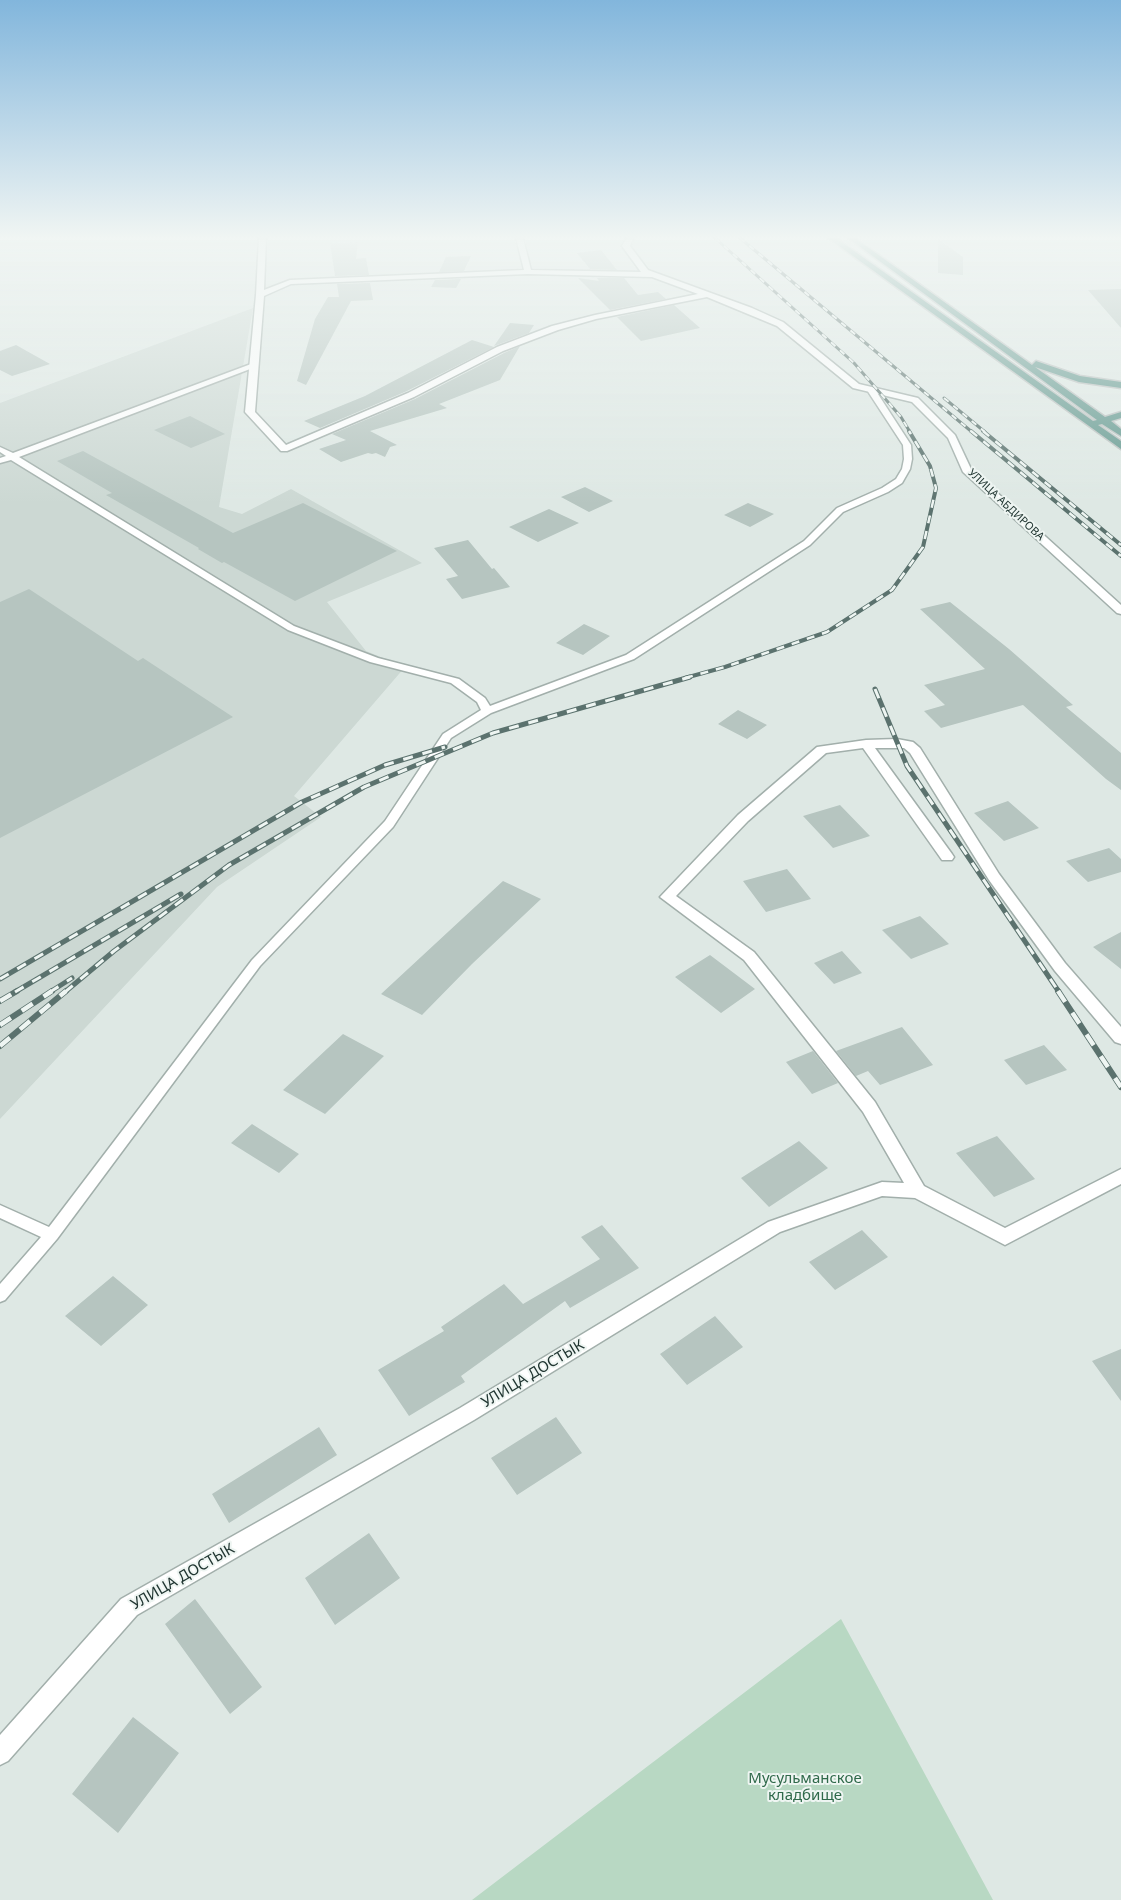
<!DOCTYPE html>
<meta charset="utf-8">
<style>
body{margin:0}
canvas{display:block;background:#dee8e4}
</style>
<canvas width="1121" height="1900"></canvas>
<script>
const context = document.querySelector('canvas').getContext('2d');
context.lineJoin = 'round';
function paint(path, color) { context.fillStyle = color; context.fill(path, 'evenodd'); }
const shape = rows => new Path2D(rows.map(r => 'M' + r).join(''));
function stroke(path, color, width, dash) { context.strokeStyle = color; context.lineWidth = width; context.lineCap = dash ? 'butt' : 'round'; context.setLineDash(dash || []); context.stroke(path); }
function drawText(font, color, halo, rows, align = 'center') {
  context.font = font + ' "Noto Sans",sans-serif'; context.lineWidth = 4; context.setLineDash([]); context.textBaseline = 'middle'; context.strokeStyle = halo; context.fillStyle = color; for (const [text, x, y, turn = 0] of rows) {
    context.save(); context.translate(x, y); context.rotate((+turn || 0) * Math.PI / 180); context.textAlign = isNaN(turn) ? turn : align; if (halo) context.strokeText(text, 0, 0); context.fillText(text, 0, 0); context.restore();
  }
}
paint(shape([
 [253,308,219,507,242,514,291,489,422,563,327,602,366,651,405,667,294,796,321,817,217,887,0,1119,0,403]
]), '#ccd8d3');
paint(shape([
 [841,1619,993,1900,472,1900]
]), '#b8d8c3');
paint(shape([
 [938,239,963,257,963,275,938,273],
 [358,242,356,259,366,258,369,275,335,276,330,243],
 [601,250,617,270,590,269,577,253],
 [471,256,464,271,439,272,446,257],
 [578,278,599,281,597,278,624,278,638,295,658,292,666,299,610,310],
 [461,279,456,288,431,287,435,280],
 [370,283,373,300,351,301,306,385,297,381,315,319,328,297,339,297,337,284],
 [1121,289,1121,328,1088,290],
 [674,305,700,328,641,341,617,317],
 [510,323,534,325,529,333,494,346],
 [472,340,494,347,407,391,320,428,304,421,365,396],
 [16,345,50,364,12,376,0,370,0,351],
 [520,346,500,380,439,404,447,408,370,431,397,445,390,447,385,457,376,453,372,454,368,453,341,462,319,449,346,440,332,434,415,399,504,353],
 [190,416,225,434,191,448,154,430],
 [83,451,233,533,303,503,397,551,295,601,224,562,222,563,198,549,199,548,106,495,112,493,57,461],
 [585,487,613,501,589,512,561,497],
 [748,503,774,514,750,527,724,515],
 [549,509,579,523,538,542,509,527],
 [468,540,492,569,494,568,510,587,462,599,446,579,458,576,434,548],
 [29,589,138,661,143,658,233,717,0,838,0,602],
 [950,602,1009,649,1073,705,1066,707,1121,753,1121,790,1106,779,1023,705,941,728,924,711,945,705,924,685,985,669,920,609],
 [584,624,610,636,583,655,556,643],
 [738,710,767,725,747,739,718,724],
 [1008,801,1039,828,1004,841,974,813],
 [840,805,870,836,833,848,803,816],
 [1109,848,1121,859,1121,872,1088,882,1066,861],
 [787,869,811,899,766,912,743,881],
 [503,881,541,899,472,964,422,1015,381,994],
 [920,916,949,944,911,959,882,930],
 [1121,932,1121,969,1093,947],
 [842,951,862,973,834,984,814,963],
 [710,955,755,989,721,1013,675,977],
 [902,1027,933,1065,880,1085,868,1071,856,1076,836,1051],
 [343,1034,384,1056,325,1114,283,1090],
 [1044,1045,1067,1070,1026,1085,1004,1060],
 [813,1051,838,1083,812,1094,786,1062],
 [252,1124,299,1154,279,1173,231,1143],
 [997,1136,1035,1179,994,1197,956,1153],
 [799,1141,828,1168,769,1207,741,1178],
 [602,1225,639,1268,570,1308,565,1301,461,1376,465,1382,409,1416,378,1370,444,1331,441,1327,504,1284,523,1304,600,1259,581,1237],
 [862,1230,888,1257,835,1290,809,1262],
 [113,1276,148,1305,101,1346,65,1316],
 [715,1316,743,1347,687,1385,660,1354],
 [1121,1349,1121,1401,1092,1361],
 [556,1417,582,1453,517,1495,491,1458],
 [319,1427,337,1455,229,1523,212,1494],
 [369,1533,400,1578,335,1625,305,1578],
 [195,1599,262,1687,230,1714,165,1624],
 [133,1717,179,1753,118,1833,72,1794]
]), '#b6c5c0');
const service = shape([
 [251,364,258,366,19,457,294,626,378,658,459,679,485,698,490,706,626,655,804,541,837,508,882,488,896,479,902,469,904,459,903,445,867,390,868,388,874,388,911,445,912,459,910,469,902,483,888,492,843,512,810,545,634,659,491,713,451,738,393,827,260,966,57,1239,5,1300,0,1302,0,1284,41,1237,0,1218,0,1205,49,1227,252,960,385,821,443,734,481,710,477,702,451,683,370,662,288,630,11,460,0,463,0,458,6,456,0,452,0,447,13,453,251,364]
]);
const minor = shape([
 [259,238,266,238,264,290,290,280,524,270,516,238,523,238,531,270,641,272,622,246,627,238,633,238,630,246,648,270,752,308,783,322,859,384,918,398,955,435,971,469,1121,605,1121,614,1117,613,963,472,948,438,912,402,853,388,777,326,707,297,596,319,558,330,503,351,414,397,287,451,281,451,245,412,256,295,259,238],
 [528,274,652,277,698,294,595,315,552,326,497,347,408,393,286,445,255,412,264,296,291,284,528,274],
 [897,739,913,742,920,748,999,874,1065,963,1121,1027,1121,1044,1115,1042,1055,971,989,880,910,753,904,748,875,748,952,854,954,857,952,860,942,860,863,748,826,753,748,821,676,896,754,952,875,1102,924,1186,1005,1228,1121,1169,1121,1184,1005,1245,915,1198,882,1196,780,1232,474,1420,137,1615,8,1761,0,1765,0,1735,121,1599,460,1408,768,1222,882,1182,904,1183,863,1112,744,960,660,897,738,815,817,747,866,740,897,739]
]);
const primary = shape([
 [828,238,836,238,1093,421,1097,420,848,238,855,238,1032,365,1036,361,1080,376,1121,382,1121,388,1079,382,1035,367,1105,417,1121,412,1121,418,1111,421,1121,429,1121,436,1102,424,1098,425,1121,441,1121,449,828,238]
]);
stroke(service, '#a2afab', 3);
stroke(minor, '#a2afab', 3);
stroke(primary, '#bcc3c2', 3);
paint(service, '#fff');
paint(minor, '#fff');
paint(primary, '#669a91');
const railFar3 = shape([
 [715,238,854,363,901,417,910,432],
 [740,238,972,432],
 [944,398,985,432]
]);
const railFar2 = shape([
 [971,431,1121,556],
 [983,431,1121,545],
 [685,678,725,667,827,632,892,590,923,547,936,488,930,466,909,431]
]);
const railFar1 = shape([
 [875,689,907,766,1059,992],
 [0,979,302,802,385,765,445,747],
 [15,992,181,894],
 [50,992,72,978],
 [65,992,114,951,229,865,364,787,493,733,690,677]
]);
const rail = shape([
 [1058,991,1121,1087],
 [0,1001,17,991],
 [0,1025,52,991],
 [0,1046,66,991]
]);
stroke(railFar3, '#5b726e', 3);
stroke(railFar2, '#5b726e', 4);
stroke(railFar1, '#5b726e', 5);
stroke(rail, '#5b726e', 6);
stroke(railFar3, '#eef5f2', 2, [6]);
stroke(railFar2, '#eef5f2', 2.5, [8]);
stroke(railFar1, '#eef5f2', 3, [10]);
stroke(rail, '#eef5f2', 4.5, [13]);
const sky = context.createLinearGradient(0, 0, 0, 504);
sky.addColorStop(0, '#82b6dc');
sky.addColorStop(0.47, '#f0f5f3');
sky.addColorStop(1, '#f0f5f300');
context.fillStyle = sky;
context.fillRect(0, 0, 1121, 504);
drawText('11px', '#213632', '#eef5f2', [
 ["УЛИЦА АБДИРОВА",1006,505,43]
]);
drawText('15px', '#213632', '#eef5f2', [
 ["УЛИЦА ДОСТЫК",533,1374,-31],
 ["УЛИЦА ДОСТЫК",183,1577,-30]
]);
drawText('15px', '#2f694a', '#eef5f2', [
 ["Мусульманское",805,1779],
 ["кладбище",805,1796]
]);
</script>
